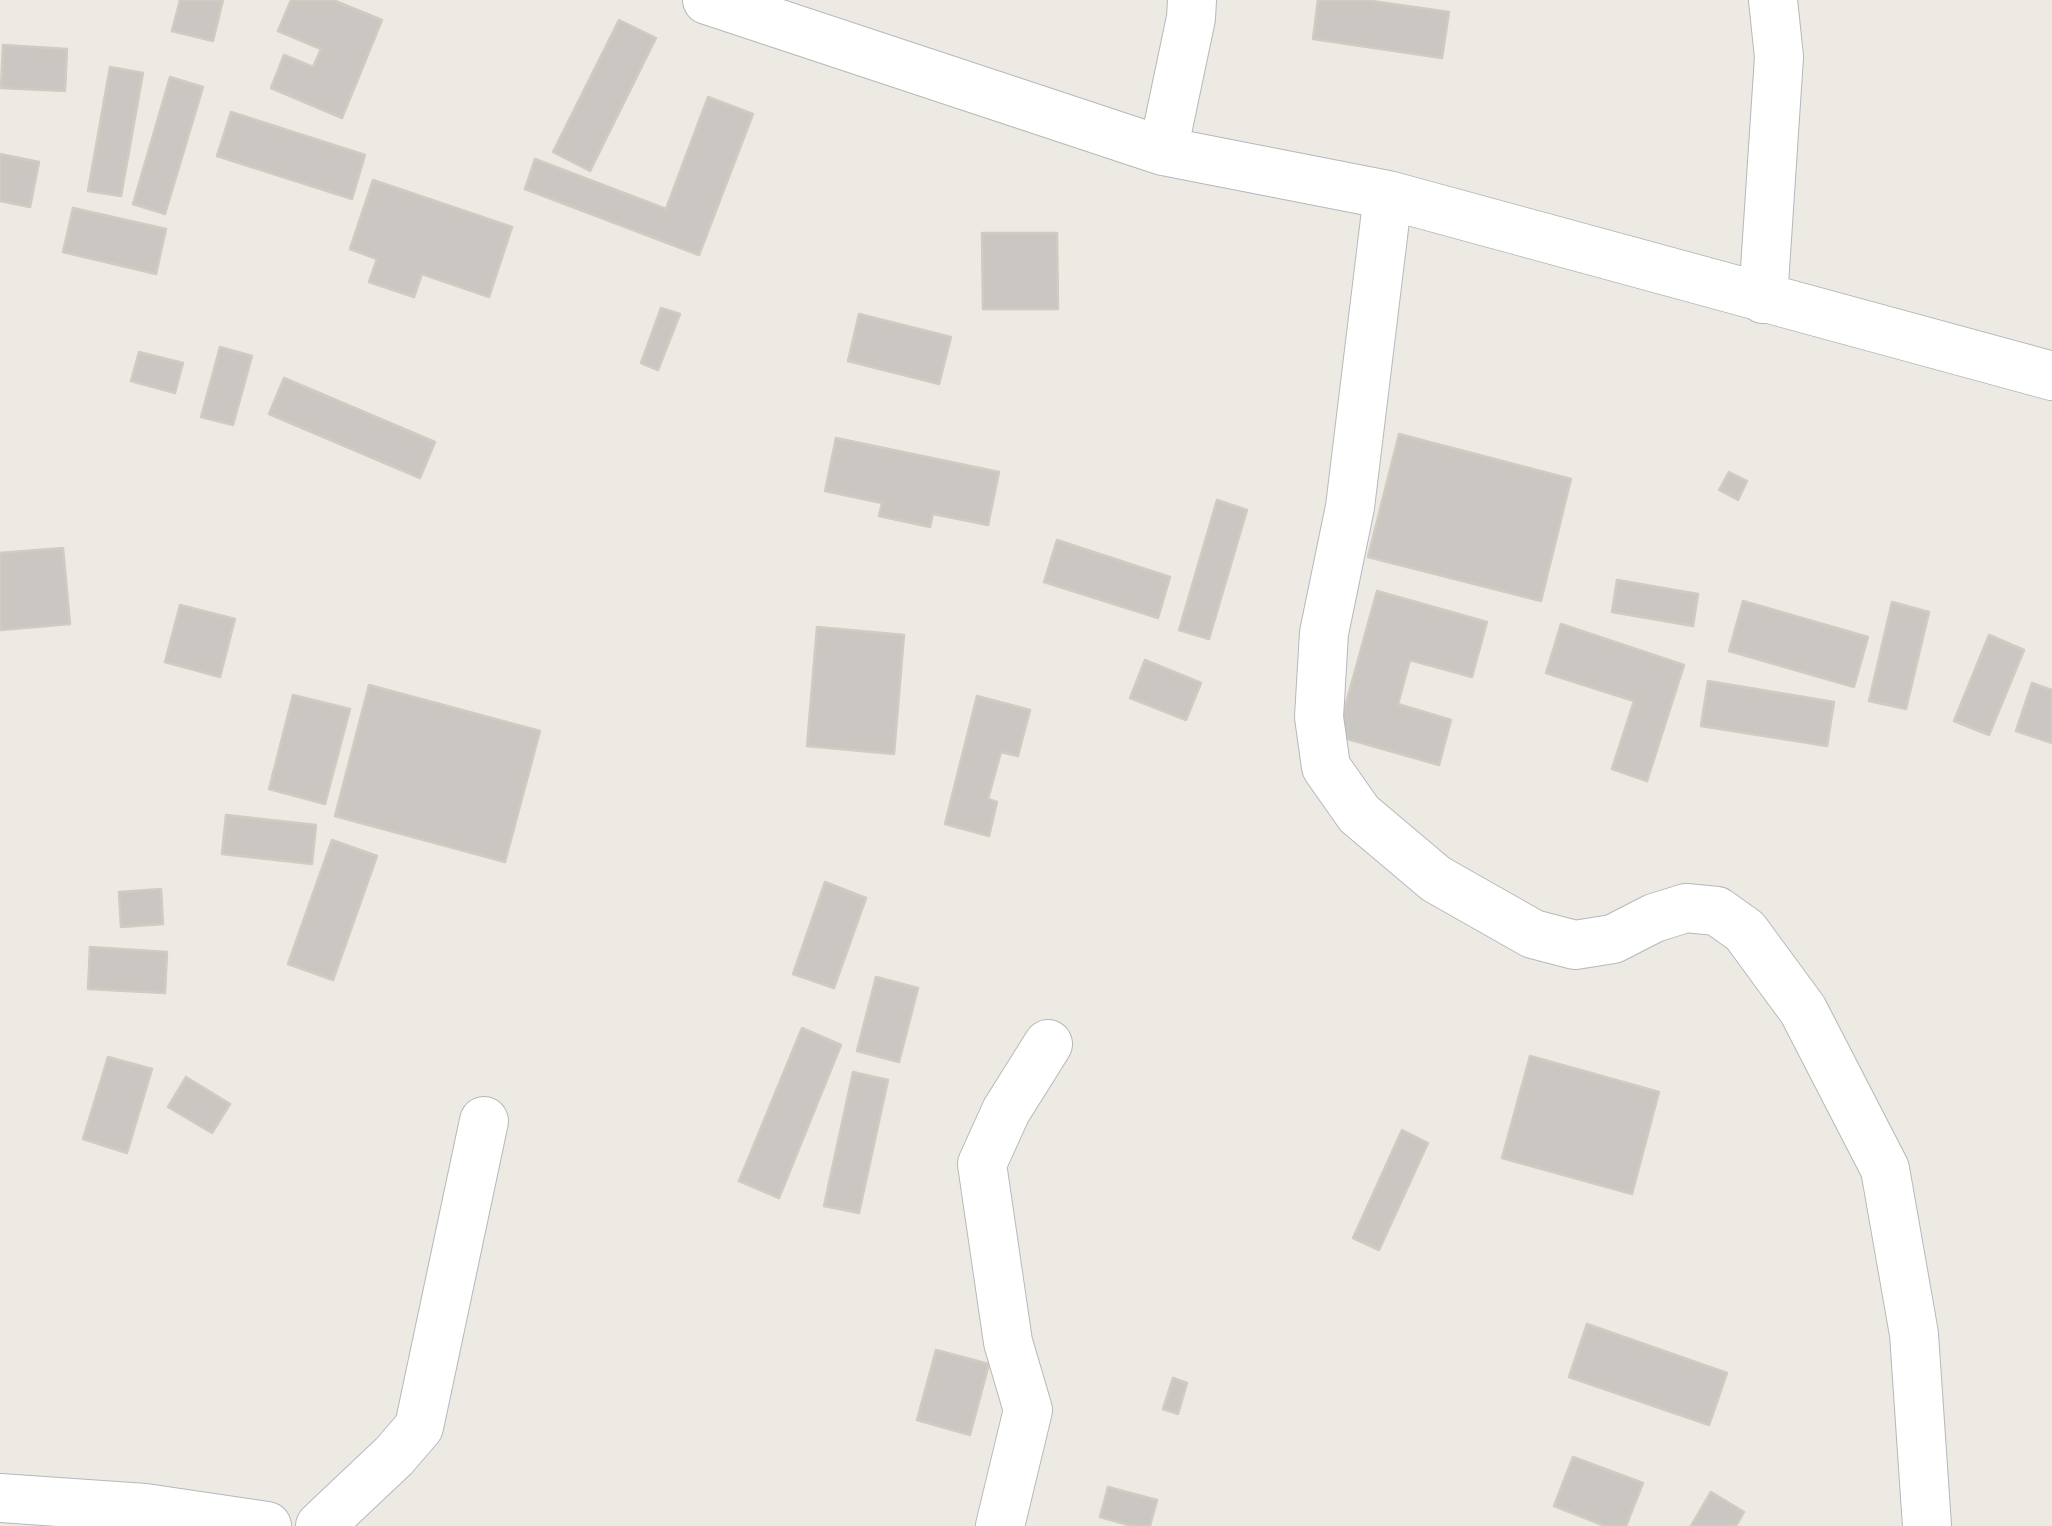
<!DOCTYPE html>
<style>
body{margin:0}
canvas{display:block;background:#eceae2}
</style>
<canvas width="2052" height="1526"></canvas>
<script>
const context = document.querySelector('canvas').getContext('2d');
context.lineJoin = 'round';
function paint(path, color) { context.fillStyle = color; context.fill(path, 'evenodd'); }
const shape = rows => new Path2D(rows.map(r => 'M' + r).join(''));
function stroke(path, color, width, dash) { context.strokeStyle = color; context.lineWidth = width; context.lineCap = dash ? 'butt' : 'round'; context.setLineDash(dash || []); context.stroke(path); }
const building = shape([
 [180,0,223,0,213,41,172,31,180,0],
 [291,0,333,0,382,20,342,118,271,88,284,55,313,67,321,49,278,31,291,0],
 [1318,0,1365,0,1449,12,1442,58,1313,39,1318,0],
 [619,20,656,38,590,171,553,152,619,20],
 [3,45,67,49,65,91,1,88,3,45],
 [110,67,143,73,121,196,88,191,110,67],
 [170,77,203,87,165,214,133,204,170,77],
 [708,97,753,114,699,255,525,189,535,159,666,209,708,97],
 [231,112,365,155,352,199,217,156,231,112],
 [0,154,39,162,30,207,0,201,0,154],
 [373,180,512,227,489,297,422,274,414,297,369,282,377,259,350,249,373,180],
 [73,208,166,229,156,274,63,252,73,208],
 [982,233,1057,233,1058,309,983,309,982,233],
 [661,308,680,314,658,370,641,363,661,308],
 [859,314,951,337,939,384,848,361,859,314],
 [220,347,252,356,233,425,201,417,220,347],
 [139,352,183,363,175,393,131,381,139,352],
 [284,378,435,442,420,478,269,414,284,378],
 [1399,434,1571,479,1541,601,1368,557,1399,434],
 [836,438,999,472,988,525,933,514,930,527,879,516,882,503,825,491,836,438],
 [1729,472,1747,481,1738,500,1719,490,1729,472],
 [1217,500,1247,510,1209,639,1179,630,1217,500],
 [1057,540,1170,577,1158,618,1044,582,1057,540],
 [63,548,70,624,0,630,0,553,63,548],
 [1617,580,1698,594,1693,626,1612,612,1617,580],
 [1377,591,1487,622,1472,677,1410,660,1398,704,1451,720,1439,765,1337,736,1377,591],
 [1743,601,1868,637,1854,687,1729,651,1743,601],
 [1892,602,1929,612,1906,709,1869,701,1892,602],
 [180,605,235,619,220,677,165,662,180,605],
 [1561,624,1684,665,1647,781,1612,769,1634,701,1546,673,1561,624],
 [817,627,904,635,894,754,807,746,817,627],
 [1989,635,2024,650,1989,735,1954,721,1989,635],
 [1145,660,1201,683,1186,720,1130,698,1145,660],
 [1708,681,1834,702,1827,746,1701,726,1708,681],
 [2032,683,2052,690,2052,743,2016,731,2032,683],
 [369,685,540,731,505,862,335,816,369,685],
 [293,695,350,709,325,804,269,789,293,695],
 [977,696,1030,710,1018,756,1001,752,988,799,997,802,989,836,945,824,977,696],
 [226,815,316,825,312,864,222,854,226,815],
 [332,840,377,856,333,980,288,964,332,840],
 [825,882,866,898,834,988,793,974,825,882],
 [161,889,163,924,121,927,119,892,161,889],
 [90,947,167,952,165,993,88,989,90,947],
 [876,977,918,988,899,1062,857,1051,876,977],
 [802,1028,841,1045,779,1198,739,1181,802,1028],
 [1530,1056,1659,1092,1632,1194,1502,1158,1530,1056],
 [108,1057,152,1069,127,1153,83,1139,108,1057],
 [853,1072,888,1080,859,1213,824,1206,853,1072],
 [186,1077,230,1104,212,1133,168,1107,186,1077],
 [1402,1130,1428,1143,1379,1250,1353,1238,1402,1130],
 [1587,1324,1727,1373,1709,1425,1569,1377,1587,1324],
 [936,1350,989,1364,970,1435,917,1420,936,1350],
 [1173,1378,1187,1383,1178,1414,1163,1409,1173,1378],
 [1573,1457,1643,1483,1626,1526,1605,1526,1554,1506,1573,1457],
 [1108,1487,1157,1500,1150,1526,1132,1526,1100,1517,1108,1487],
 [1711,1492,1744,1512,1736,1526,1691,1526,1711,1492]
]);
paint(building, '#cac6c2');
stroke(building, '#d1cbc1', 2.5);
const minor = shape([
 [707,0,1163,151,1388,195,2052,376],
 [1163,151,1191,18,1192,0],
 [1388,195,1350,507,1324,633,1319,717,1326,767,1359,814,1436,879,1533,934,1575,945,1613,939,1654,918,1686,908,1717,911,1745,931,1803,1010,1885,1169,1914,1334,1927,1526],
 [1763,299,1779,57,1773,0],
 [0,1498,145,1508,267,1526],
 [320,1526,394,1456,419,1427,484,1121],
 [1000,1526,1028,1410,1008,1342,982,1164,1006,1111,1048,1044]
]);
stroke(minor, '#b5b8bc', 50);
stroke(minor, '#fff', 48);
</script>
